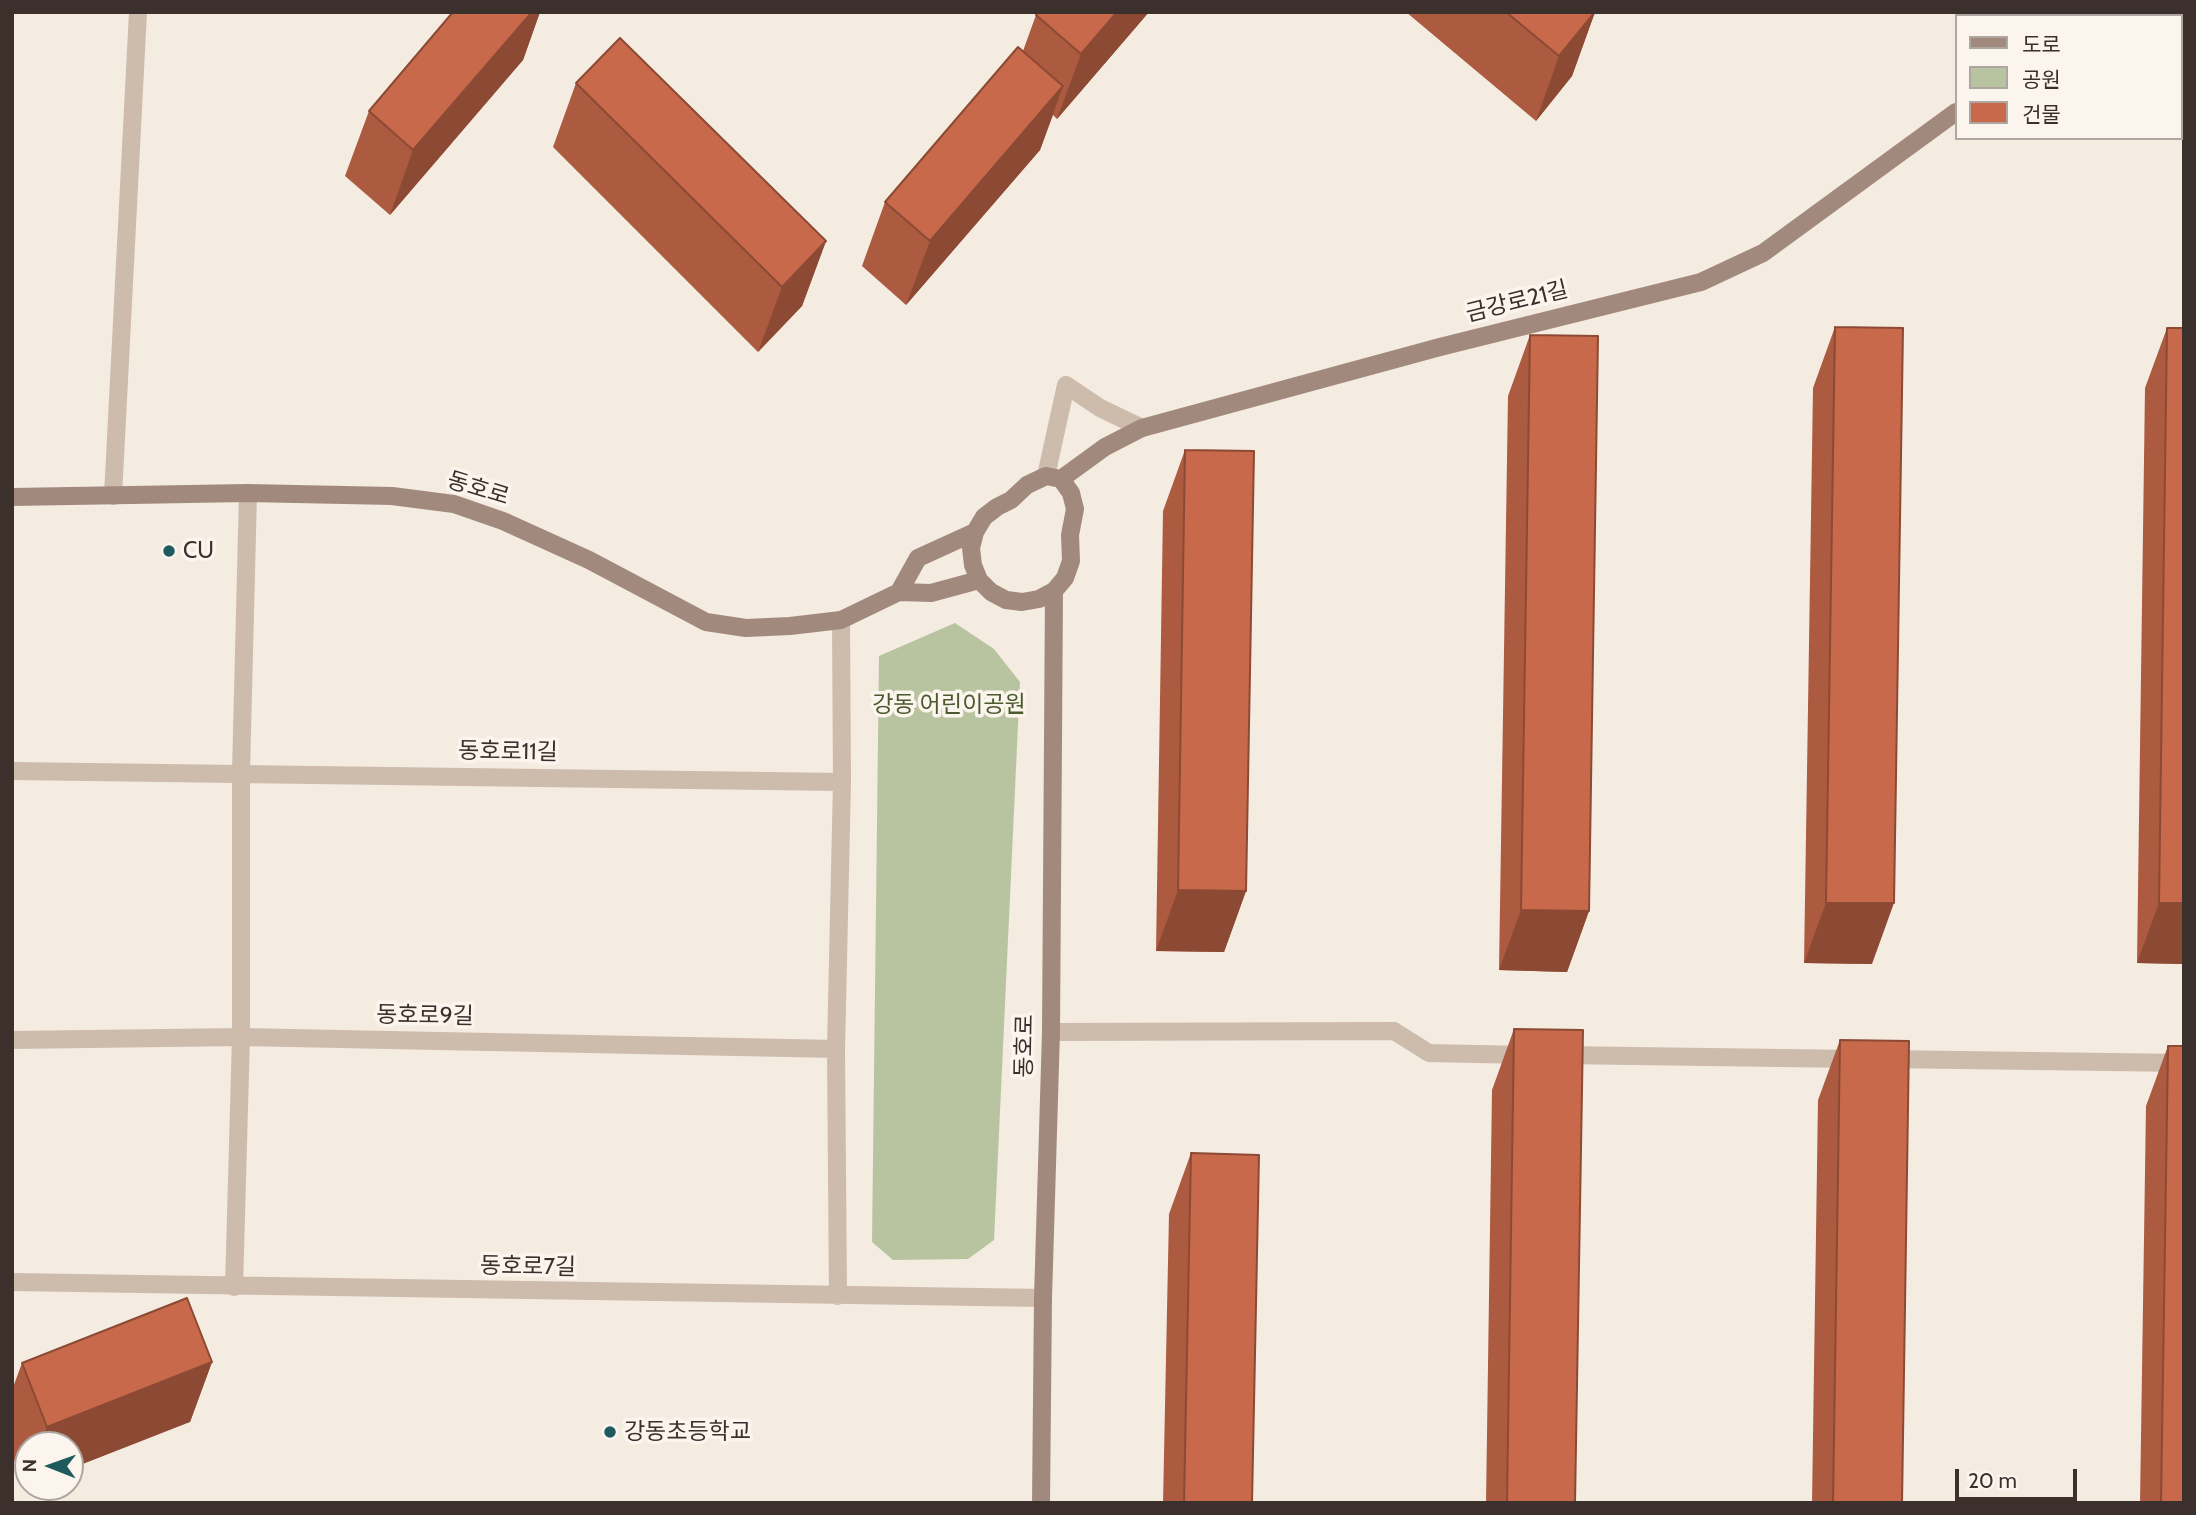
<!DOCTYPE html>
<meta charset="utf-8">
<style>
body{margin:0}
#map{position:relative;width:2196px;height:1515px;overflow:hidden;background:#f4ebe1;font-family:Cabin,"Noto Sans KR",sans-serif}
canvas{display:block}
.frame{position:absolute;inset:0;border:14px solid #3b302b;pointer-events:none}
.legend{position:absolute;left:1955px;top:14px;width:228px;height:126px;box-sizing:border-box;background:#fbf5ee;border:2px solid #aea6a0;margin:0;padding:9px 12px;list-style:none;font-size:21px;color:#3b302b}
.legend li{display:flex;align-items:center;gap:14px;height:35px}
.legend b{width:35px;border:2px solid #aea6a0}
.north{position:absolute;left:14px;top:1431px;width:70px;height:70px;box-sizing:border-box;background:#fbf5ee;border:2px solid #aea6a0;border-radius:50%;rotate:271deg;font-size:19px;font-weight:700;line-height:28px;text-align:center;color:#3b302b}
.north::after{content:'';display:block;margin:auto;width:24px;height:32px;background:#1f5a5e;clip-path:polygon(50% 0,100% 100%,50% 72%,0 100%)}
.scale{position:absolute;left:1955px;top:1469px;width:122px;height:32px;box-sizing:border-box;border:4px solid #3b302b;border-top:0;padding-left:9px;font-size:21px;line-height:24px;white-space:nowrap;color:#3b302b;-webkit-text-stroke:5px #fbf5ee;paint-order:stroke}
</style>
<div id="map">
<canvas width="2196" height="1515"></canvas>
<div class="frame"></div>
<ul class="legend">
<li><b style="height:9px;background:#a18a7d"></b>도로</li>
<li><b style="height:19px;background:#b8c4a0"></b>공원</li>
<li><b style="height:19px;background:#c8694b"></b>건물</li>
</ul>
<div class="north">N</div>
<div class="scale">20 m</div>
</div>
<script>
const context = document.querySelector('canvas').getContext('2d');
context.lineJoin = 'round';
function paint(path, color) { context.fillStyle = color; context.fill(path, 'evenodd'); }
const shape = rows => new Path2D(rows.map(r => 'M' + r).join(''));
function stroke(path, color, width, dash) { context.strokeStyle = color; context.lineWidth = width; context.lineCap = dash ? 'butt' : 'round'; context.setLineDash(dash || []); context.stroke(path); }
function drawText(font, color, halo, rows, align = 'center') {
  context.font = font + ' Cabin,"Noto Sans KR",sans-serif'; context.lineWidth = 7; context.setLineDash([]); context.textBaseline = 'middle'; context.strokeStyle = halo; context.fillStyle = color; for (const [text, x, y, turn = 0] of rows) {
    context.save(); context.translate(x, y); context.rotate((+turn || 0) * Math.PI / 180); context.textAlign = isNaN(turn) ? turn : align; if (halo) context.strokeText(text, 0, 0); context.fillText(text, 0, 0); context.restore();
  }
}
paint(shape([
 [955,623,994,649,1020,682,994,1240,968,1259,893,1260,872,1242,879,656]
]), '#b8c4a0');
stroke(shape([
 [1046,476,1066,385,1100,408,1142,428]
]), '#cdbbac', 18);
stroke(shape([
 [113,496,138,12],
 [12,771,842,782],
 [1051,1032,1394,1031,1429,1053,1527,1055],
 [12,1040,241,1037,836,1049],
 [1559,1055,1856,1059],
 [1884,1059,2184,1063],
 [12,1282,1043,1298],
 [234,1287,241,1037,241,772,248,493],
 [838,1296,836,1049,842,782,841,620]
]), '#cdbbac', 18);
stroke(shape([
 [2088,16,2093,12],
 [1046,476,1061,479,1071,493,1075,509,1070,535,1071,561,1065,578,1054,591,1039,599,1022,602,1006,600,991,592,979,580,973,565,971,548,975,532,984,517,997,507,1011,500,1027,485,1046,476],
 [1061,479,1105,447,1142,428,1440,347,1701,282,1763,253,1956,112],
 [12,497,248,493,392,496,454,504,503,521,589,560,706,622,746,628,790,626,841,620,899,592],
 [975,532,918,558,899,592,931,593,979,580],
 [1041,1503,1043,1298,1051,1032,1054,591]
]), '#a18a7d', 18);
paint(shape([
 [453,12,540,12,523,60,390,215,345,176,369,111],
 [1149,12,1057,119,1053,115,1040,150,906,305,862,266,885,202,1023,51,1036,15],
 [1406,12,1595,12,1572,76,1536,121],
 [576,83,826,241,802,306,758,352,553,147],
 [1835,327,1872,964,1804,963,1813,388],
 [2167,328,2184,964,2137,963,2145,388],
 [1530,335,1589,911,1567,972,1499,970,1508,396],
 [1185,450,1246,891,1224,952,1156,951,1163,511],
 [1514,1029,1575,1503,1486,1503,1492,1090],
 [1840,1040,1902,1503,1812,1503,1818,1100],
 [2168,1046,2184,1503,2140,1503,2146,1106],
 [1191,1153,1252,1503,1163,1503,1169,1214],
 [212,1362,190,1422,70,1445,28,1445,28,1486,25,1487,12,1455,12,1390,22,1363]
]), '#ac5a40');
paint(shape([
 [532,12,540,12,523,60,390,215,413,150],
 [1117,12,1149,12,1057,119,1081,54],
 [1595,12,1572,76,1536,121,1559,56],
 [1063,86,1040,150,906,305,930,241],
 [826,241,802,306,758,352,782,287],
 [1178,890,1246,891,1224,952,1156,951],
 [1826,903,1894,903,1872,964,1804,963],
 [2159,903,2184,903,2184,964,2137,963],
 [1521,910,1589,911,1567,972,1499,970],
 [212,1362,190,1422,70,1469,70,1445,40,1445,47,1427]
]), '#8c4a34');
const building = shape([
 [453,12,532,12,413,150,369,111,453,12],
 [1038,12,1117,12,1081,54,1036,15,1038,12],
 [1506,12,1595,12,1559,56,1506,12],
 [620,38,826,241,782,287,576,83,620,38],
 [1018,47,1063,86,930,241,885,202,1018,47],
 [1835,327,1903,328,1894,903,1826,903,1835,327],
 [2167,328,2184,328,2184,903,2159,903,2167,328],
 [1530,335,1598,336,1589,911,1521,910,1530,335],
 [1185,450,1254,451,1246,891,1178,890,1185,450],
 [1514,1029,1583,1030,1575,1503,1507,1503,1514,1029],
 [1840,1040,1909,1041,1902,1503,1833,1503,1840,1040],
 [2168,1046,2184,1046,2184,1503,2161,1503,2168,1046],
 [1191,1153,1259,1155,1252,1503,1184,1503,1191,1153],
 [187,1298,212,1362,47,1427,22,1363,187,1298]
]);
paint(building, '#c8694b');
stroke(building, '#8c4a34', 2);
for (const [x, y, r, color] of [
 [169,551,7,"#1f5a5e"],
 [610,1432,7,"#1f5a5e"]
]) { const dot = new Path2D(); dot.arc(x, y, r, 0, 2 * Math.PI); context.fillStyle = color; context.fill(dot); stroke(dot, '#fbf5ee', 2.5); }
drawText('23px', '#3b302b', '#fbf5ee', [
 ["금강로21길",1517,302,-14],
 ["동호로",478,489,17],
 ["동호로11길",508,752,1],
 ["동호로9길",425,1016,1],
 ["동호로",1025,1046,-89],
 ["동호로7길",528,1267,1]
]);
drawText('23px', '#3b302b', '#fbf5ee', [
 ["CU",183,551],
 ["강동초등학교",624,1432]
], 'left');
drawText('23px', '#4a5a2e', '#fbf5ee', [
 ["강동 어린이공원",949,705]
]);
</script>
